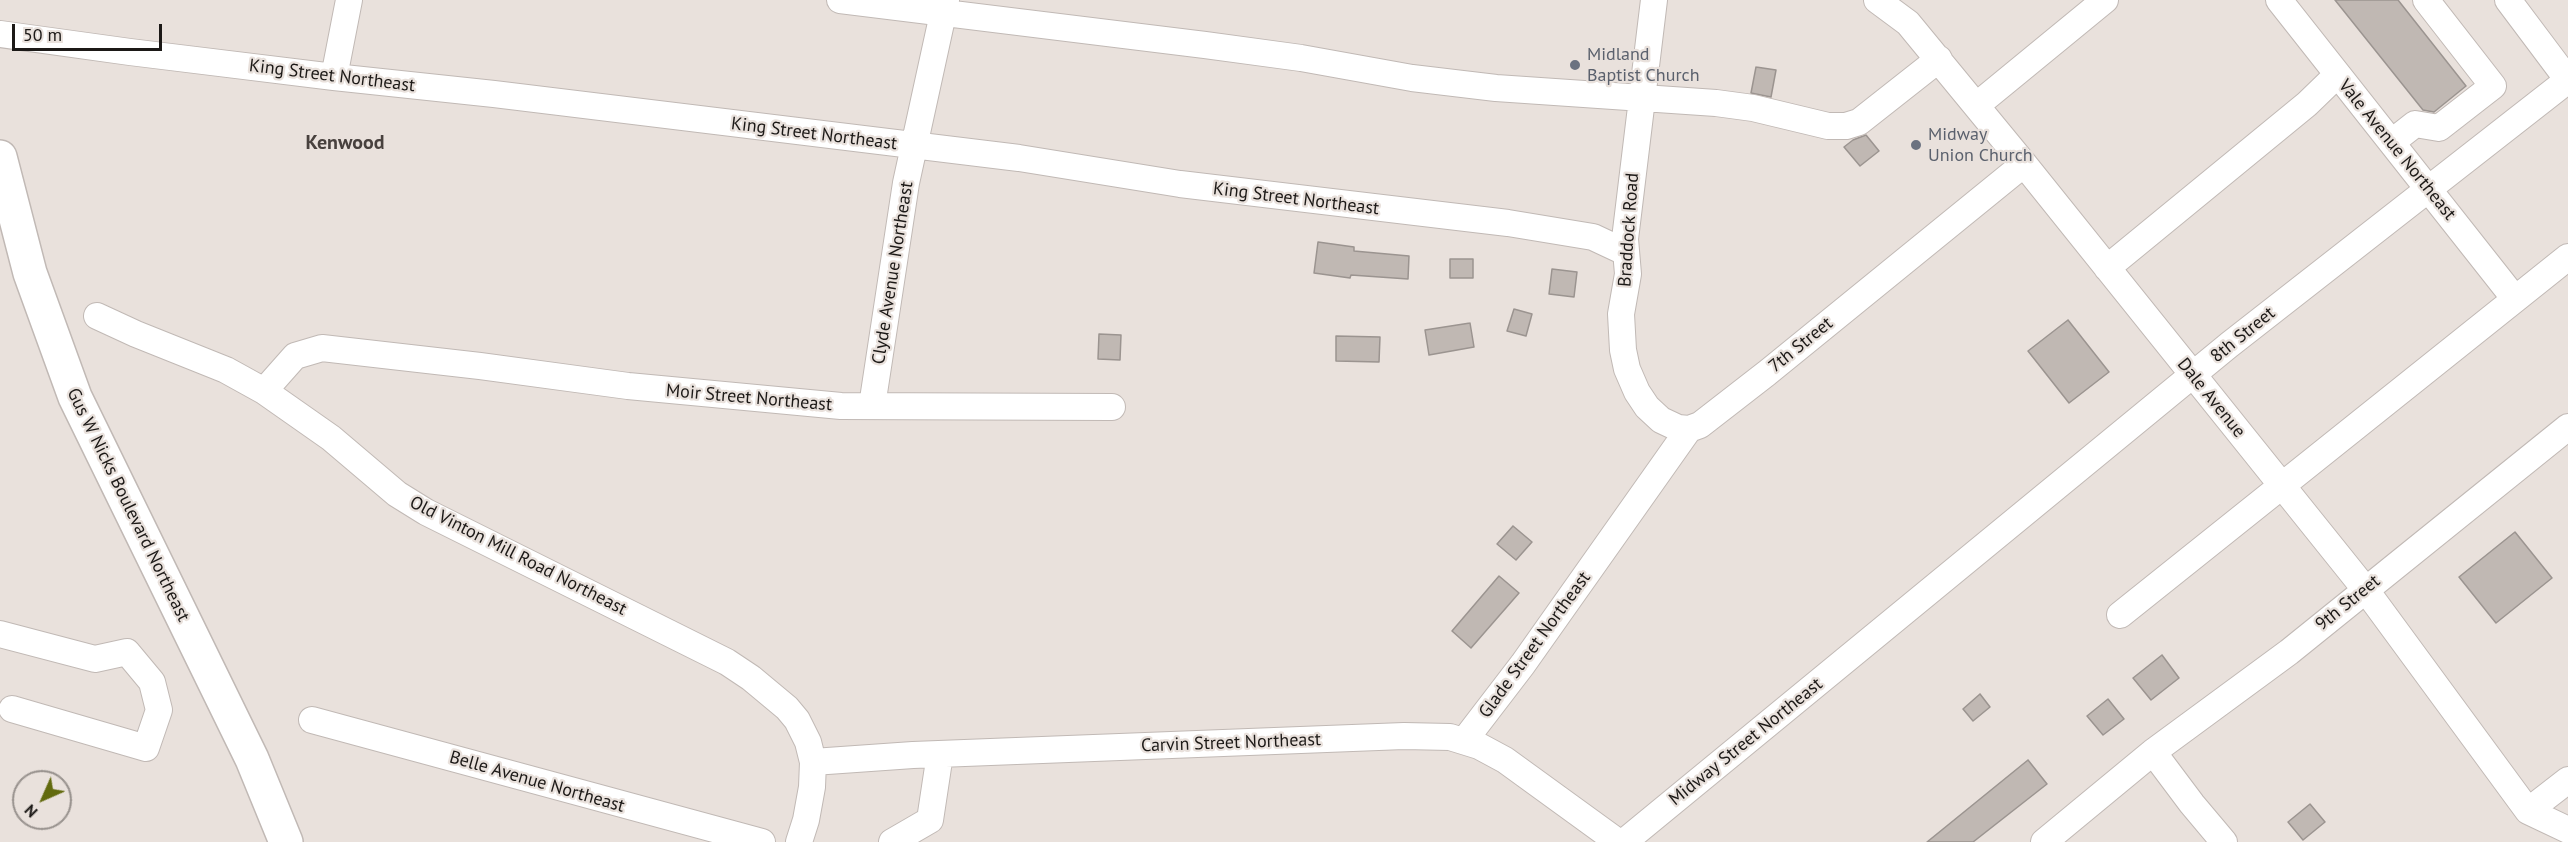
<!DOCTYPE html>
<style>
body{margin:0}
#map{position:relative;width:2568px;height:842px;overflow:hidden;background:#e9e1dc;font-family:"PT Sans",sans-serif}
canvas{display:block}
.north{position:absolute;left:12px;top:770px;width:60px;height:60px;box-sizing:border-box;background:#e9e1dc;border:2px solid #97918d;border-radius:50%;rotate:225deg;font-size:16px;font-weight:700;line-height:24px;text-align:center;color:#1c1917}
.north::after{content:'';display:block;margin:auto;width:21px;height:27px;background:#626a0e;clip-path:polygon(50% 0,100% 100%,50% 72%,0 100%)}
.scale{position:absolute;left:12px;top:24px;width:150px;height:27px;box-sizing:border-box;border:3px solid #1c1917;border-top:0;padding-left:8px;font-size:18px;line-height:21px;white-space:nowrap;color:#1c1917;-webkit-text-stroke:4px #e9e1dc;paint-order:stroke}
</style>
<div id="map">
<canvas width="2568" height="842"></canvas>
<div class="north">N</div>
<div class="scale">50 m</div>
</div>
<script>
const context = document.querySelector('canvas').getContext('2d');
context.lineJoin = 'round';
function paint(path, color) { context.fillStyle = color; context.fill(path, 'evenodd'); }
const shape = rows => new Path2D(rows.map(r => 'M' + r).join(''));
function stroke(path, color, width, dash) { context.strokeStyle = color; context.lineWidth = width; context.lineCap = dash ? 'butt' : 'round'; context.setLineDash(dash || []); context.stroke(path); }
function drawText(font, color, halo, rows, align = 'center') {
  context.font = font + ' "PT Sans",sans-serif'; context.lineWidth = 4.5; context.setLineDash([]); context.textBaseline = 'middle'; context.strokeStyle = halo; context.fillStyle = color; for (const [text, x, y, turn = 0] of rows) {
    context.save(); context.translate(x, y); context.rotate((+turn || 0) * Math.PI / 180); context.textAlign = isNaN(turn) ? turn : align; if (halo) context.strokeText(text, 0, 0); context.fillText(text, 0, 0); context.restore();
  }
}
const building = shape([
 [2335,0,2398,0,2466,86,2434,112,2423,110,2335,0],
 [1756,67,1776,70,1771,97,1751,93,1756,67],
 [1866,135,1879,151,1860,166,1844,147,1853,140,1866,135],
 [1318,242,1354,247,1354,251,1409,256,1408,279,1351,275,1350,278,1314,273,1318,242],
 [1450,259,1473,259,1473,278,1450,278,1450,259],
 [1552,269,1577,272,1574,297,1549,294,1552,269],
 [1514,309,1532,314,1526,336,1507,331,1514,309],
 [2068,320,2109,372,2069,403,2028,351,2068,320],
 [1470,323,1474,347,1429,355,1425,330,1470,323],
 [1099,334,1121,335,1120,360,1098,359,1099,334],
 [1336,336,1380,337,1379,362,1336,361,1336,336],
 [1513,526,1532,542,1516,560,1497,544,1513,526],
 [2515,532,2552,578,2496,623,2459,577,2515,532],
 [1499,576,1519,593,1471,648,1452,631,1499,576],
 [2162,655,2179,678,2151,700,2133,678,2162,655],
 [1980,694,1990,707,1973,721,1963,709,1980,694],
 [2108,699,2124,719,2103,735,2087,716,2108,699],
 [2028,760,2047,784,1973,842,1927,842,2028,760],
 [2310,804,2325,822,2303,840,2288,822,2310,804]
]);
paint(building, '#c0b8b3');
stroke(building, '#9b9490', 1.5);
const minor = shape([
 [840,0,1205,45,1301,58,1412,78,1496,88,1716,103,1753,108,1828,126,1846,126,1859,122,1939,59],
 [1654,0,1625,239,1628,274,1621,314,1623,350,1627,369,1637,392,1647,407,1661,420,1678,428,1689,429],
 [1877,0,1908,23,2024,164,2365,589,2528,811,2568,830],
 [2279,0,2515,299],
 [2508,0,2568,80],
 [0,34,130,52,334,77,494,94,1019,158,1180,184,1508,223,1593,237,1625,252],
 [334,77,349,0],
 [1977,105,2105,0],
 [2392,142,2415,124,2439,128,2493,86,2426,0],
 [2107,268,2307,104,2337,75],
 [97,316,136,334,226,370,264,391,331,438,397,494,426,512,727,662,751,678,787,708,797,720,808,742,813,762,812,787,806,820,799,842],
 [264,391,295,356,322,348,480,366,628,386,841,406,1112,407],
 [872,406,906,183,946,0],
 [2120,615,2568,257],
 [0,634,95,659,127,652,152,682,159,710,146,748,12,709],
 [312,720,762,842],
 [1464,741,1523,664,1689,429,1700,425,1767,373,2024,164],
 [2153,752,2192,804,2224,842],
 [813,762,913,755,1404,736,1450,737,1479,746,1505,760,1618,842],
 [2528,811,2568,780],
 [892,842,930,820,940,754],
 [1624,842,2229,345,2568,80],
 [2044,842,2153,752,2289,652,2568,427]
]);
const major = shape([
 [0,157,30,273,75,397,252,759,286,842]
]);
stroke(minor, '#c1b9b5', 28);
stroke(major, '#c1b9b5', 36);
stroke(minor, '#fff', 26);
stroke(major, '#fff', 33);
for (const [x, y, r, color] of [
 [1575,65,6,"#6b7280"],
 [1916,145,6,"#6b7280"]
]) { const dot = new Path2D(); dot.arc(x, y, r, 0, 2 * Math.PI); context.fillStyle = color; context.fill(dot); stroke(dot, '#e9e1dc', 2); }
drawText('18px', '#5b616d', '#e9e1dc', [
 ["Midland",1587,55],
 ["Baptist Church",1587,76],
 ["Midway",1928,135],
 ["Union Church",1928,156]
], 'left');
drawText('18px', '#1c1917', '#e9e1dc', [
 ["King Street Northeast",332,76,7],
 ["King Street Northeast",814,134,7],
 ["Vale Avenue Northeast",2397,150,51],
 ["King Street Northeast",1296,199,7],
 ["Braddock Road",1629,230,-86],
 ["Clyde Avenue Northeast",893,273,-81],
 ["8th Street",2243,335,-39],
 ["7th Street",1801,345,-39],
 ["Moir Street Northeast",749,398,5],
 ["Dale Avenue",2211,398,51],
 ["Gus W Nicks Boulevard Northeast",128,505,64],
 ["Old Vinton Mill Road Northeast",518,556,27],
 ["9th Street",2348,603,-39],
 ["Glade Street Northeast",1535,645,-54],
 ["Midway Street Northeast",1746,742,-39],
 ["Carvin Street Northeast",1231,743,-2],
 ["Belle Avenue Northeast",537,782,16]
]);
drawText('bold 20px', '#48413e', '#e9e1dc', [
 ["Kenwood",345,143]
]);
</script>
